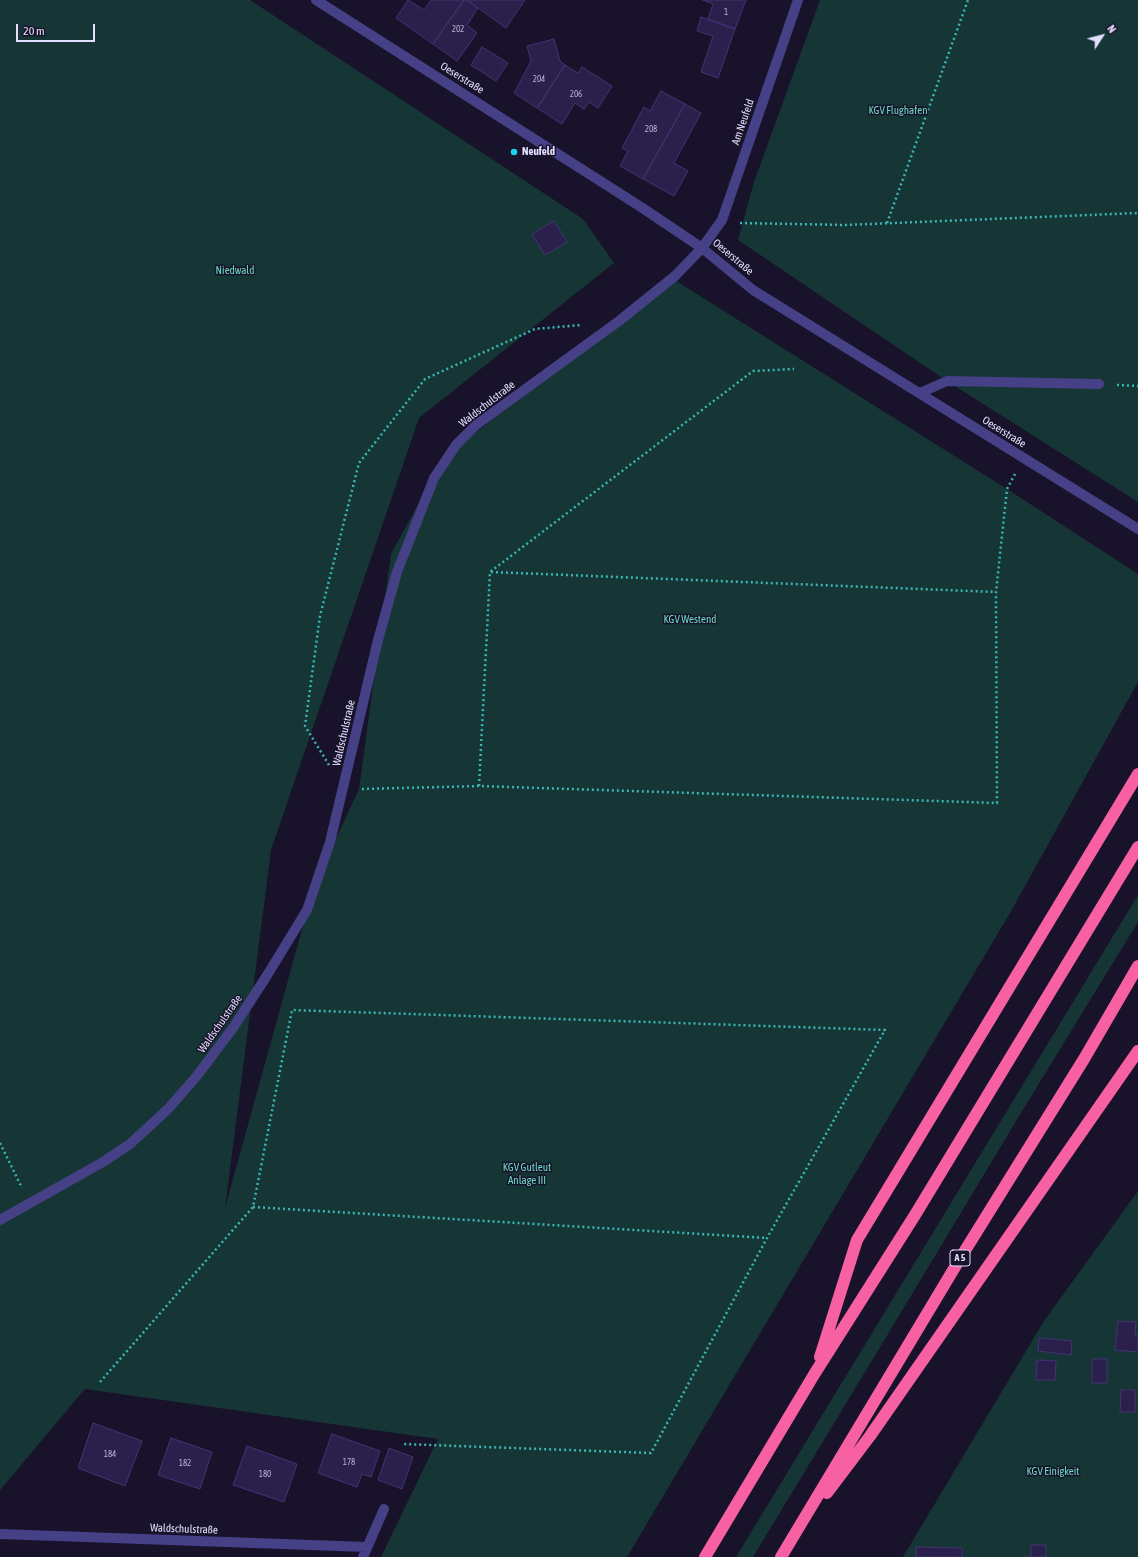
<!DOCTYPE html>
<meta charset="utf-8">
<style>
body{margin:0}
#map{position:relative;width:1138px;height:1557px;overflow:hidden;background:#18132b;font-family:"Asap Condensed",sans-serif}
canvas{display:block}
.north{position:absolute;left:1082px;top:16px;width:40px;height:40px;-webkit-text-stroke:3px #18132b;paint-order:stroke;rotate:54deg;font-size:11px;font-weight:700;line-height:16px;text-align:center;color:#e3defd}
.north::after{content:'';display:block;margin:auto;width:14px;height:18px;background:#e3defd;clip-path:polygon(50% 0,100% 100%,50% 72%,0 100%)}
.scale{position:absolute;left:16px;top:24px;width:79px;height:18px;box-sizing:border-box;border:2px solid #e3defd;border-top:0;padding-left:5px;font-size:12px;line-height:14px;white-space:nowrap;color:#e3defd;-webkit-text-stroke:3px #18132b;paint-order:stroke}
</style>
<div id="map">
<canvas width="1138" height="1557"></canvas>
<div class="north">N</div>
<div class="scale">20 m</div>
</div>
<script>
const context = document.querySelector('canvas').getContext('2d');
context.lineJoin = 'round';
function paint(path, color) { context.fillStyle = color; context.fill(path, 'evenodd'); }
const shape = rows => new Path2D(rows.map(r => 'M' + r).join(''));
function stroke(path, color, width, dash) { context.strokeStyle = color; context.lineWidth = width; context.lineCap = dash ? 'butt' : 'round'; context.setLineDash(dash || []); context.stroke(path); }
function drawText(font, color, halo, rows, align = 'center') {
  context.font = font + ' "Asap Condensed",sans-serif'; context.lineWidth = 3; context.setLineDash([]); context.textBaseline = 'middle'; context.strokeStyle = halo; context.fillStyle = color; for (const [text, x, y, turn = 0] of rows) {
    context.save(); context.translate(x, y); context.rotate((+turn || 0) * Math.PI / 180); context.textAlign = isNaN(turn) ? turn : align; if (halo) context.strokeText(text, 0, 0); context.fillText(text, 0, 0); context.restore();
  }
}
paint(shape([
 [0,0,250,0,583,219,614,263,419,418,271,850,225,1208,314,886,359,789,391,554,444,457,673,279,1007,489,1138,574,1138,682,1010,913,627,1557,381,1557,438,1439,85,1389,0,1490],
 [820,0,1138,0,1138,502,947,381,738,240,754,182],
 [1138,895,1138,922,1024,1108,876,1354,753,1557,736,1557],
 [1138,1191,1138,1557,903,1557,1044,1321]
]), '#163535');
const building = shape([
 [408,0,424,10,431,0,464,0,433,44,396,18,408,0],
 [464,0,467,0,478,8,467,25,477,33,457,61,433,44,464,0],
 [467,0,525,0,506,28,467,0],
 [703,0,746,0,735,29,708,19,713,4,703,0],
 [701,17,735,29,718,78,701,72,713,36,697,31,701,17],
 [554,39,560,61,565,65,537,108,514,93,531,61,527,46,554,39],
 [482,47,508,63,496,81,471,65,482,47],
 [565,65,578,73,582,67,612,86,598,108,589,102,584,109,575,103,562,124,537,108,565,65],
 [661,91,685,104,643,179,620,166,628,151,622,148,644,107,650,111,661,91],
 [685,104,701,113,674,163,688,171,674,196,643,179,685,104],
 [554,221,567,242,545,255,532,234,554,221],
 [1118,1321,1136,1322,1135,1335,1138,1335,1138,1352,1115,1350,1118,1321],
 [1039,1338,1072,1341,1071,1355,1038,1351,1039,1338],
 [1092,1359,1107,1359,1107,1383,1092,1383,1092,1359],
 [1037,1360,1056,1361,1055,1380,1036,1380,1037,1360],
 [1121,1390,1135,1390,1135,1412,1120,1412,1121,1390],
 [93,1423,142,1441,125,1486,78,1468,93,1423],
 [332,1434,380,1451,371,1477,362,1474,357,1487,318,1473,332,1434],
 [171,1438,212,1452,200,1489,158,1475,171,1438],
 [247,1446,297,1464,284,1502,233,1485,247,1446],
 [389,1448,413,1457,402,1489,378,1480,389,1448],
 [1031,1545,1046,1545,1046,1557,1025,1557,1031,1557,1031,1545],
 [916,1547,962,1548,962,1557,916,1557,916,1547]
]);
paint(building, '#2a204b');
stroke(building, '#433376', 1);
stroke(shape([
 [740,223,845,225,1138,213],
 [887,223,968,0],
 [1117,385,1138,386],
 [491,572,996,592],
 [329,765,305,726,320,616,359,463,425,379,535,329,581,325],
 [479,786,490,572,753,371,794,369],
 [362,789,479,786,997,803,996,592,1007,489,1015,474],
 [0,1143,22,1188],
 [253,1207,767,1238],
 [100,1382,253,1207,292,1010,885,1030,767,1238,651,1453,402,1444]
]), '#38b8b5', 2.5, [2, 3]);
stroke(shape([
 [316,0,641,207,702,248,753,290,1138,529],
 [920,393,947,381,1099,384],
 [0,1220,103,1162,130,1144,168,1109,196,1077,233,1028,266,977,307,910,330,842,378,640,397,572,434,478,456,445,476,425,619,321,675,276,702,248,722,220,798,0],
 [0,1534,367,1547],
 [363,1557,384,1509]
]), '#464087', 10);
stroke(shape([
 [820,1357,857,1240,1138,774],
 [827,1493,870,1436,1138,1051],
 [705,1557,815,1373,915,1215,1138,847],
 [781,1557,961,1257,1084,1059,1138,966]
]), '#f760a3', 12);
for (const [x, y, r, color] of [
 [514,152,4,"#15d5f3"]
]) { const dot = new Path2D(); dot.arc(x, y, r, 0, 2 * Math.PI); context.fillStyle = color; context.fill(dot); stroke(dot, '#18132b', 1.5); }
drawText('9px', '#b5aed0', null, [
 ["1",726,12],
 ["202",458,29],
 ["204",539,79],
 ["206",576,94],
 ["208",651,129],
 ["184",110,1454],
 ["178",349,1462],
 ["182",185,1463],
 ["180",265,1474]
]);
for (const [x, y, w] of [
 [960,1258,20]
]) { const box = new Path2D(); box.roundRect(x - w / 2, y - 8, w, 16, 3); context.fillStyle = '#18132b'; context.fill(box); stroke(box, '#e3defd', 1); }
drawText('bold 10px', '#e3defd', null, [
 ["A 5",960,1258]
]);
drawText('11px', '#e3defd', '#18132b', [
 ["Oeserstraße",462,78,32],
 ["Am Neufeld",743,122,-71],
 ["Oeserstraße",733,257,40],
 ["Waldschulstraße",487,404,-38],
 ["Oeserstraße",1004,432,32],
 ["Waldschulstraße",344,733,-77],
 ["Waldschulstraße",220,1024,-55],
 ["Waldschulstraße",184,1529,2]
]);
drawText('11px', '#6cdbc3', '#18132b', [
 ["KGV Flughafen",898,111],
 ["Niedwald",235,271],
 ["KGV Westend",690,620],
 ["KGV Gutleut",527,1168],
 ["Anlage III",527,1181],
 ["KGV Einigkeit",1053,1472]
]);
drawText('bold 11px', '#e3defd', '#18132b', [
 ["Neufeld",522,152]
], 'left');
</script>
